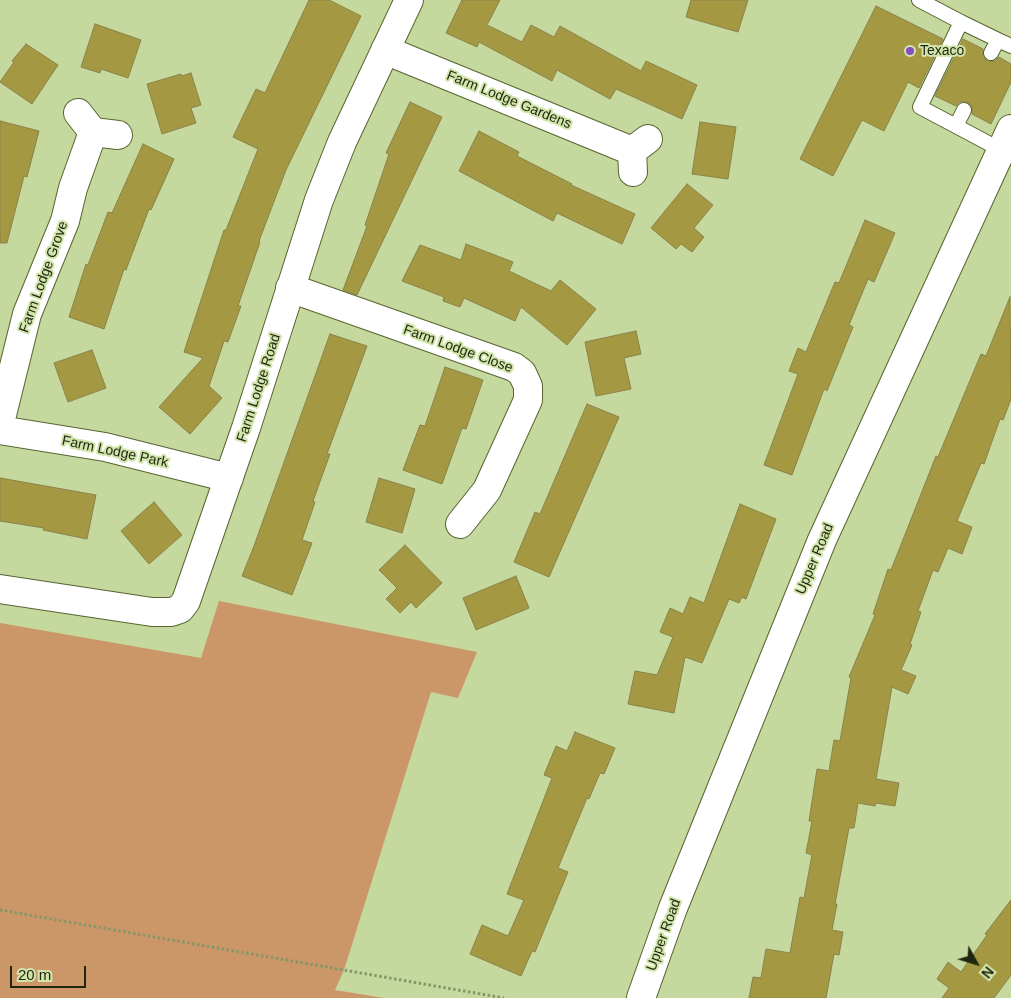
<!DOCTYPE html>
<style>
body{margin:0}
#map{position:relative;width:1011px;height:998px;overflow:hidden;background:#c5d89e;font-family:Arial,sans-serif}
canvas{display:block}
.north{position:absolute;left:951px;top:938px;width:50px;height:50px;-webkit-text-stroke:4px #d2e5ab;paint-order:stroke;rotate:129deg;font-size:14px;font-weight:700;line-height:20px;text-align:center;color:#1f260f}
.north::after{content:'';display:block;margin:auto;width:18px;height:22px;background:#1f260f;clip-path:polygon(50% 0,100% 100%,50% 72%,0 100%)}
.scale{position:absolute;left:10px;top:966px;width:76px;height:22px;box-sizing:border-box;border:2px solid #1f260f;border-top:0;padding-left:6px;font-size:15px;line-height:18px;white-space:nowrap;color:#1f260f;-webkit-text-stroke:4px #d2e5ab;paint-order:stroke}
</style>
<div id="map">
<canvas width="1011" height="998"></canvas>
<div class="north">N</div>
<div class="scale">20 m</div>
</div>
<script>
const context = document.querySelector('canvas').getContext('2d');
context.lineJoin = 'round';
function paint(path, color) { context.fillStyle = color; context.fill(path, 'evenodd'); }
const shape = rows => new Path2D(rows.map(r => 'M' + r).join(''));
function stroke(path, color, width, dash) { context.strokeStyle = color; context.lineWidth = width; context.lineCap = dash ? 'butt' : 'round'; context.setLineDash(dash || []); context.stroke(path); }
function drawText(font, color, halo, rows, align = 'center') {
  context.font = font + ' Arial,sans-serif'; context.lineWidth = 4; context.setLineDash([]); context.textBaseline = 'middle'; context.strokeStyle = halo; context.fillStyle = color; for (const [text, x, y, turn = 0] of rows) {
    context.save(); context.translate(x, y); context.rotate((+turn || 0) * Math.PI / 180); context.textAlign = isNaN(turn) ? turn : align; if (halo) context.strokeText(text, 0, 0); context.fillText(text, 0, 0); context.restore();
  }
}
paint(shape([
 [219,601,477,652,458,698,431,692,344,970,335,990,384,998,0,998,0,623,201,658]
]), '#cb9768');
const building = shape([
 [309,0,329,0,361,16,286,170,259,241,260,242,238,306,241,306,228,342,224,341,209,386,222,398,190,434,159,407,203,358,184,352,224,230,226,230,258,149,233,137,256,89,265,93,309,0],
 [462,0,500,0,487,25,522,42,531,25,554,37,560,26,641,71,646,61,697,85,682,119,616,89,610,99,557,70,552,81,479,42,477,47,446,33,462,0],
 [691,0,748,0,738,32,686,17,691,0],
 [876,6,943,39,919,88,908,82,884,131,862,120,833,176,800,159,876,6],
 [95,24,141,40,128,78,101,69,100,73,81,67,95,24],
 [963,39,983,49,983,57,987,61,995,61,999,57,1011,64,1011,82,991,124,972,114,972,106,967,102,960,102,956,106,935,96,963,39],
 [26,44,58,65,32,104,0,82,14,62,12,61,26,44],
 [191,73,201,105,191,108,196,123,162,134,147,84,181,74,182,76,191,73],
 [410,102,442,117,357,295,343,290,367,226,365,225,389,154,386,153,410,102],
 [0,121,39,131,27,177,24,176,7,243,0,243,0,121],
 [700,122,736,127,728,179,692,174,700,122],
 [479,131,519,152,517,156,572,184,571,185,635,214,622,244,557,213,553,221,459,171,479,131],
 [143,144,174,159,151,210,149,209,126,270,124,269,104,329,69,317,86,264,88,265,108,212,112,213,143,144],
 [687,184,713,205,694,228,704,237,692,252,681,244,676,249,651,228,687,184],
 [865,220,895,233,874,282,868,279,849,325,853,327,827,391,824,389,792,475,764,465,798,374,789,371,798,348,806,352,835,282,839,283,865,220],
 [466,244,513,262,509,271,551,291,560,280,596,309,567,345,521,307,515,321,464,298,460,307,443,301,444,297,402,281,420,245,461,260,466,244],
 [1010,297,1011,399,1003,420,1000,419,984,464,981,463,957,521,972,527,962,554,948,548,938,572,933,570,918,611,921,612,910,644,912,645,901,670,916,676,908,694,892,687,876,779,899,783,895,806,876,803,875,806,858,803,854,828,849,828,835,904,837,904,832,930,843,932,839,955,834,954,826,998,749,998,753,977,761,978,766,949,790,953,800,897,804,898,812,855,806,853,812,821,809,821,817,769,829,771,834,740,840,741,851,678,849,677,875,615,873,614,888,569,891,570,936,456,938,457,981,354,986,356,1010,297],
 [636,331,641,354,624,358,631,389,596,396,585,342,636,331],
 [330,334,367,346,327,454,330,454,313,501,315,502,302,540,312,543,292,595,242,576,254,546,330,334],
 [92,350,106,388,68,402,54,363,92,350],
 [445,367,483,380,466,429,462,428,442,484,403,470,420,425,425,426,445,367],
 [587,404,619,417,549,577,514,562,535,512,540,514,587,404],
 [0,478,96,495,87,539,43,530,44,528,0,521,0,478],
 [379,478,415,489,402,533,366,522,379,478],
 [154,502,182,535,149,564,121,531,154,502],
 [740,504,776,519,746,599,742,597,739,603,729,599,702,663,685,657,674,713,628,704,635,671,657,675,673,637,660,632,670,608,683,614,690,597,704,603,740,504],
 [405,545,442,583,416,608,411,602,400,613,386,599,397,588,379,570,405,545],
 [516,576,529,608,476,630,463,598,516,576],
 [575,732,615,748,604,774,600,773,589,799,587,798,558,868,568,872,535,952,532,951,521,976,470,954,482,925,508,936,524,900,507,894,552,778,544,775,556,746,567,751,575,732],
 [1011,900,1011,975,994,998,942,998,949,988,937,979,948,962,961,972,987,935,985,934,1011,900]
]);
paint(building, '#a49942');
stroke(building, '#898249', 1);
const service = shape([
 [919,0,961,22],
 [991,53,998,40,1011,46],
 [964,110,956,126,1001,150],
 [956,126,920,107,961,22,998,40]
]);
const minor = shape([
 [385,50,632,151],
 [78,113,93,132,118,135],
 [633,172,632,151,648,139],
 [290,288,514,367,522,373,528,386,528,400,487,490,460,524],
 [0,423,27,314,65,221,73,188,93,132],
 [0,430,105,447,229,478],
 [0,589,152,612,171,612,180,609,186,601,246,428,319,200,342,142,409,0]
]);
const secondary = shape([
 [641,998,673,908,822,540,1011,129]
]);
stroke(service, '#566530', 16);
stroke(minor, '#566530', 30);
stroke(secondary, '#566530', 30);
stroke(shape([
 [0,910,504,998]
]), '#879669', 3, [2.5, 2.5]);
stroke(service, '#fff', 14);
stroke(minor, '#fff', 28);
stroke(secondary, '#fff', 28);
for (const [x, y, r, color] of [
 [910,51,5,"#854ec5"]
]) { const dot = new Path2D(); dot.arc(x, y, r, 0, 2 * Math.PI); context.fillStyle = color; context.fill(dot); stroke(dot, '#d2e5ab', 2); }
drawText('14px', '#1f260f', '#d2e5ab', [
 ["Texaco",920,51]
], 'left');
drawText('14px', '#1f260f', '#d2e5ab', [
 ["Farm Lodge Gardens",509,100,22],
 ["Farm Lodge Grove",44,277,-70],
 ["Farm Lodge Close",458,349,20],
 ["Farm Lodge Road",259,388,-72],
 ["Farm Lodge Park",115,452,12],
 ["Upper Road",815,559,-67],
 ["Upper Road",664,935,-70]
]);
</script>
